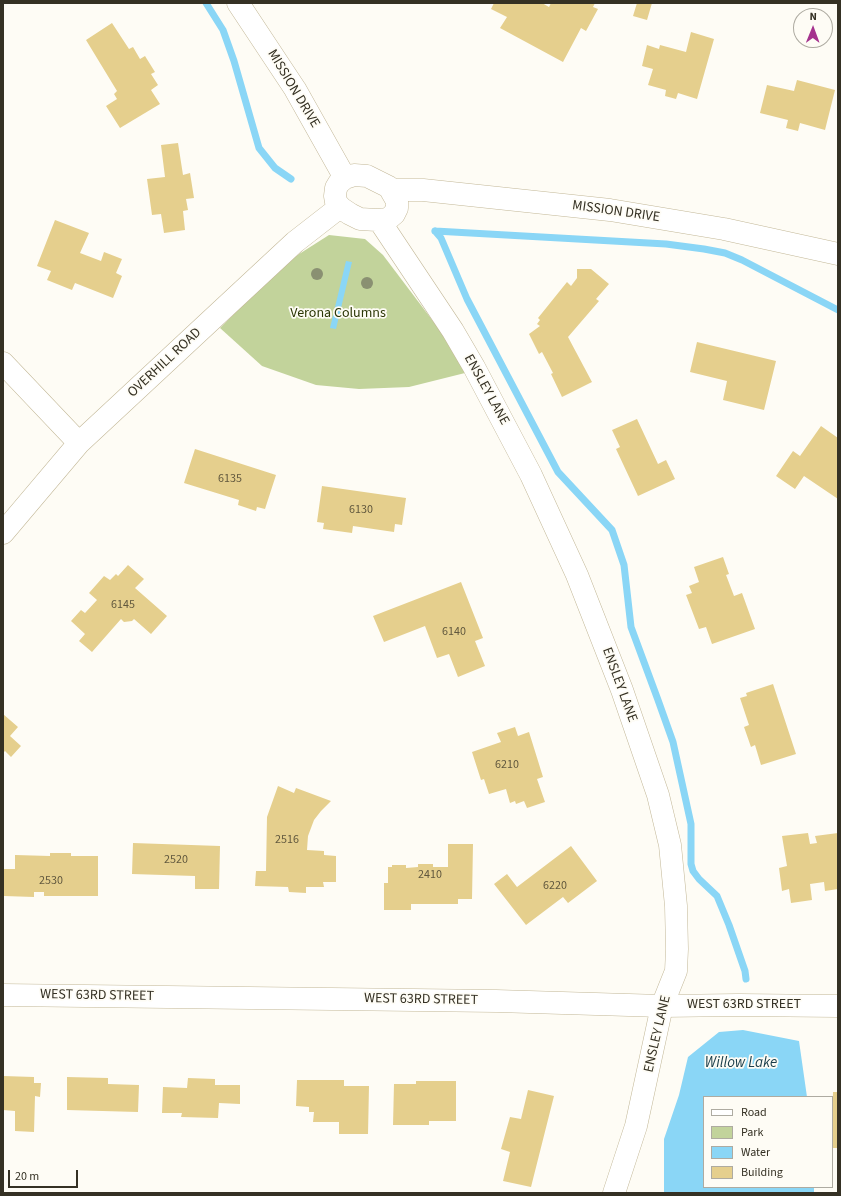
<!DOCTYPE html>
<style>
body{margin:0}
#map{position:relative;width:841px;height:1196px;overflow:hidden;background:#fefcf5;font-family:"Source Sans 3",sans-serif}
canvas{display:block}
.frame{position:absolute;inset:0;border:4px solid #353124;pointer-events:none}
.legend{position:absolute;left:703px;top:1096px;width:130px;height:92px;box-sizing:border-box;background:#fefcf5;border:1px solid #aeaba1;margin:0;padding:5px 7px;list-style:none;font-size:12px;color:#353124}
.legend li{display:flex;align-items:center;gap:8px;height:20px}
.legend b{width:20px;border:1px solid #aeaba1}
.north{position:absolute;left:793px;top:8px;width:40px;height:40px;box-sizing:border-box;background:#fefcf5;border:1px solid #aeaba1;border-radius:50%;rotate:1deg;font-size:11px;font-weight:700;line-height:16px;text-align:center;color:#353124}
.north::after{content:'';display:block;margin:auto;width:14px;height:18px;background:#a5338e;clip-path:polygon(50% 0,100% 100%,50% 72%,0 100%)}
.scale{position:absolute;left:8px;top:1170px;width:70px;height:18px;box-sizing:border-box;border:2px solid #353124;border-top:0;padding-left:5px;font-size:12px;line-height:14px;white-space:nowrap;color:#353124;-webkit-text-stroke:3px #fefcf5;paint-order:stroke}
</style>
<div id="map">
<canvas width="841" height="1196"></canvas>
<div class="frame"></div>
<ul class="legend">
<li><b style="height:5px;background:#fff"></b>Road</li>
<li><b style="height:11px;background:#c2d39b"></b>Park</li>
<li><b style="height:11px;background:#8ad6f6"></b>Water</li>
<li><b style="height:11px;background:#e5cf8d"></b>Building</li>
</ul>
<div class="north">N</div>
<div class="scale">20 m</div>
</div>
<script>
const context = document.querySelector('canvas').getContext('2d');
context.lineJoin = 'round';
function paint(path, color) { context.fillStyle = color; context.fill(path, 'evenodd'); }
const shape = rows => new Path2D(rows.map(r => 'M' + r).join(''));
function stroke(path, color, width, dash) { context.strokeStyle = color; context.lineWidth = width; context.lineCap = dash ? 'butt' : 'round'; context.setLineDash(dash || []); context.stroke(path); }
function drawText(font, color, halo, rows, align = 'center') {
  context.font = font + ' "Source Sans 3",sans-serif'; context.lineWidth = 3.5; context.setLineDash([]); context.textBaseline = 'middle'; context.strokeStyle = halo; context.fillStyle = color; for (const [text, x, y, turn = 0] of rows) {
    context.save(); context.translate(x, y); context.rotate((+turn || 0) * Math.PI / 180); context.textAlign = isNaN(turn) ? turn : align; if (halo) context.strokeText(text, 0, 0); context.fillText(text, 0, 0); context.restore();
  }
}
paint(shape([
 [329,235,365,239,383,255,445,337,465,373,409,387,359,389,316,385,262,366,220,328,285,263]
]), '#c2d39b');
paint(shape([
 [346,261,352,262,336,329,330,328],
 [743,1030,799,1041,807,1097,704,1097,704,1187,814,1187,814,1193,664,1193,664,1139,679,1095,688,1057,719,1032]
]), '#8ad6f6');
stroke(shape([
 [206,3,223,30,234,61,259,148,275,168,291,179],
 [435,231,441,238,467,299,558,472,612,530,624,565,631,627,658,700,673,742,691,824,691,864,693,871,699,879,717,896,729,925,745,971,746,979],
 [435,231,666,244,704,249,725,253,742,260,838,310]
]), '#8ad6f6', 7);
paint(shape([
 [494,3,542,3,549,7,551,3,595,3,593,7,598,9,586,31,581,28,563,62,500,28,507,17,491,9],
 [637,3,652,3,647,20,633,16],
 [112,23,129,49,133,47,140,59,145,56,155,72,151,74,158,85,151,90,160,104,120,128,106,106,117,99,114,94,117,91,86,40],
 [691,32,714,39,697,99,678,93,676,99,665,96,666,90,648,85,653,69,642,66,647,45,659,49,660,45,686,52],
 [797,80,835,90,825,130,800,123,798,131,786,128,788,120,760,113,767,85,794,91],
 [178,143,183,175,190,173,194,198,186,199,188,210,183,211,185,230,164,233,161,214,152,215,147,179,165,177,161,145],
 [55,220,89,233,80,253,101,261,104,252,122,259,116,273,122,276,113,298,75,283,72,290,47,280,51,271,37,266],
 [577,269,591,269,609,284,596,299,599,301,568,337,592,382,562,397,551,374,553,373,542,352,539,354,529,334,540,326,537,324,540,320,538,318,567,282,571,286,577,278],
 [697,342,776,361,764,410,723,400,727,381,690,372],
 [637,419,658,464,666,460,675,479,638,496,616,449,620,447,612,430],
 [821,426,838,438,838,499,804,476,795,489,776,476,793,451,800,456],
 [195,449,276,475,265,509,257,507,256,511,238,505,239,500,184,483],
 [322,486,406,498,402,525,395,524,394,532,353,526,352,533,323,529,324,523,317,522],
 [723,557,729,574,726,575,734,596,742,593,755,629,712,644,706,627,699,629,686,595,692,593,689,586,699,582,694,567],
 [128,565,144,579,135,588,167,616,151,634,134,619,132,621,124,622,121,619,92,652,79,641,85,634,71,621,81,610,85,613,97,600,89,593,104,576,110,580,116,574,118,576],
 [461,582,483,638,475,641,485,666,458,677,449,654,437,658,425,626,384,642,373,616],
 [773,684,796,754,761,765,755,745,751,747,744,727,749,725,740,698,747,696,746,693],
 [3,714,18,727,10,736,21,746,11,757,5,751,3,753],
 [515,727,518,736,529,732,543,777,537,779,545,802,527,808,524,801,516,804,515,801,510,803,506,789,489,794,484,779,481,780,472,752,501,742,497,733],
 [278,786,294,793,296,788,331,801,321,811,314,820,308,836,307,850,324,851,324,855,336,856,336,882,323,882,324,887,306,887,306,893,289,892,288,887,255,886,256,871,266,871,267,817],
 [808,833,810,844,817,843,815,836,838,833,838,889,825,891,824,882,810,884,812,900,791,903,789,889,782,891,779,868,787,866,782,836],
 [133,843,220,846,219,889,195,889,195,876,132,874],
 [448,844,473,844,472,899,458,899,458,904,411,904,411,910,384,910,384,883,388,883,388,867,392,867,392,865,406,865,406,868,418,867,418,864,433,864,433,867,448,867],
 [571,846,597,881,568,903,563,897,526,925,494,884,507,874,517,887],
 [50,853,71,853,71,856,98,856,98,896,44,896,44,892,34,892,34,897,4,896,4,869,15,869,15,855,50,856],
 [3,1076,34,1077,34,1083,41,1083,40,1097,35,1096,34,1132,15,1131,15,1111,3,1110],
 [67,1077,108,1078,108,1084,139,1085,138,1112,67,1110],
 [188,1078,215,1079,215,1085,240,1085,240,1104,219,1103,218,1118,181,1117,182,1113,162,1113,163,1087,187,1088],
 [297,1080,344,1080,344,1086,369,1086,368,1134,339,1134,339,1122,313,1122,314,1112,309,1112,309,1107,296,1106],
 [416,1081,456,1081,456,1121,429,1121,429,1125,393,1125,394,1084,416,1084],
 [528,1090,554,1096,531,1187,503,1181,510,1152,501,1149,510,1117,521,1119],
 [833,1092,838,1092,838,1148,832,1148]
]), '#e5cf8d');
const minor = shape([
 [238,3,295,89,345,178],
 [354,175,367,176,389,187,397,201,397,208,394,214,388,219,377,220,360,219,350,214,341,208,336,202,335,196,336,188,339,183,345,178,354,175],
 [392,190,423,190,610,210,724,229,838,254],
 [379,220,453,331,474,367,531,475,577,575,622,690,658,795,670,845,676,906,677,949,676,971,662,1006,636,1126,614,1193],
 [3,363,79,443],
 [3,533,79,443,295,242,340,207]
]);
const secondary = shape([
 [3,995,496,1001,662,1006,738,1005,838,1006]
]);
stroke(minor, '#c3b898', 23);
stroke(secondary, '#c3b898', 23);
stroke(minor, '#fff', 22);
stroke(secondary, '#fff', 22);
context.fillStyle = '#8a9072';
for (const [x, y] of [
 [317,274],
 [367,283]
]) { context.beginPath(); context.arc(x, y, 6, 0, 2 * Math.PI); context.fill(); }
drawText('12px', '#61583e', null, [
 ["6135",230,479],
 ["6130",361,510],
 ["6145",123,605],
 ["6140",454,632],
 ["6210",507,765],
 ["2516",287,840],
 ["2520",176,860],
 ["2410",430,875],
 ["2530",51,881],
 ["6220",555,886]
]);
drawText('14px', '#353124', '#fefcf5', [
 ["MISSION DRIVE",293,89,59],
 ["MISSION DRIVE",616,212,8],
 ["OVERHILL ROAD",165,363,-43],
 ["ENSLEY LANE",486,390,61],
 ["ENSLEY LANE",619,685,70],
 ["WEST 63RD STREET",97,996,1],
 ["WEST 63RD STREET",421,1000,1],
 ["WEST 63RD STREET",744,1005],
 ["ENSLEY LANE",658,1034,-77]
]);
drawText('14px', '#2c3706', '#fefcf5', [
 ["Verona Columns",338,314]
]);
drawText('italic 15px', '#1b3e4b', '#fefcf5', [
 ["Willow Lake",741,1064]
]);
</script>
